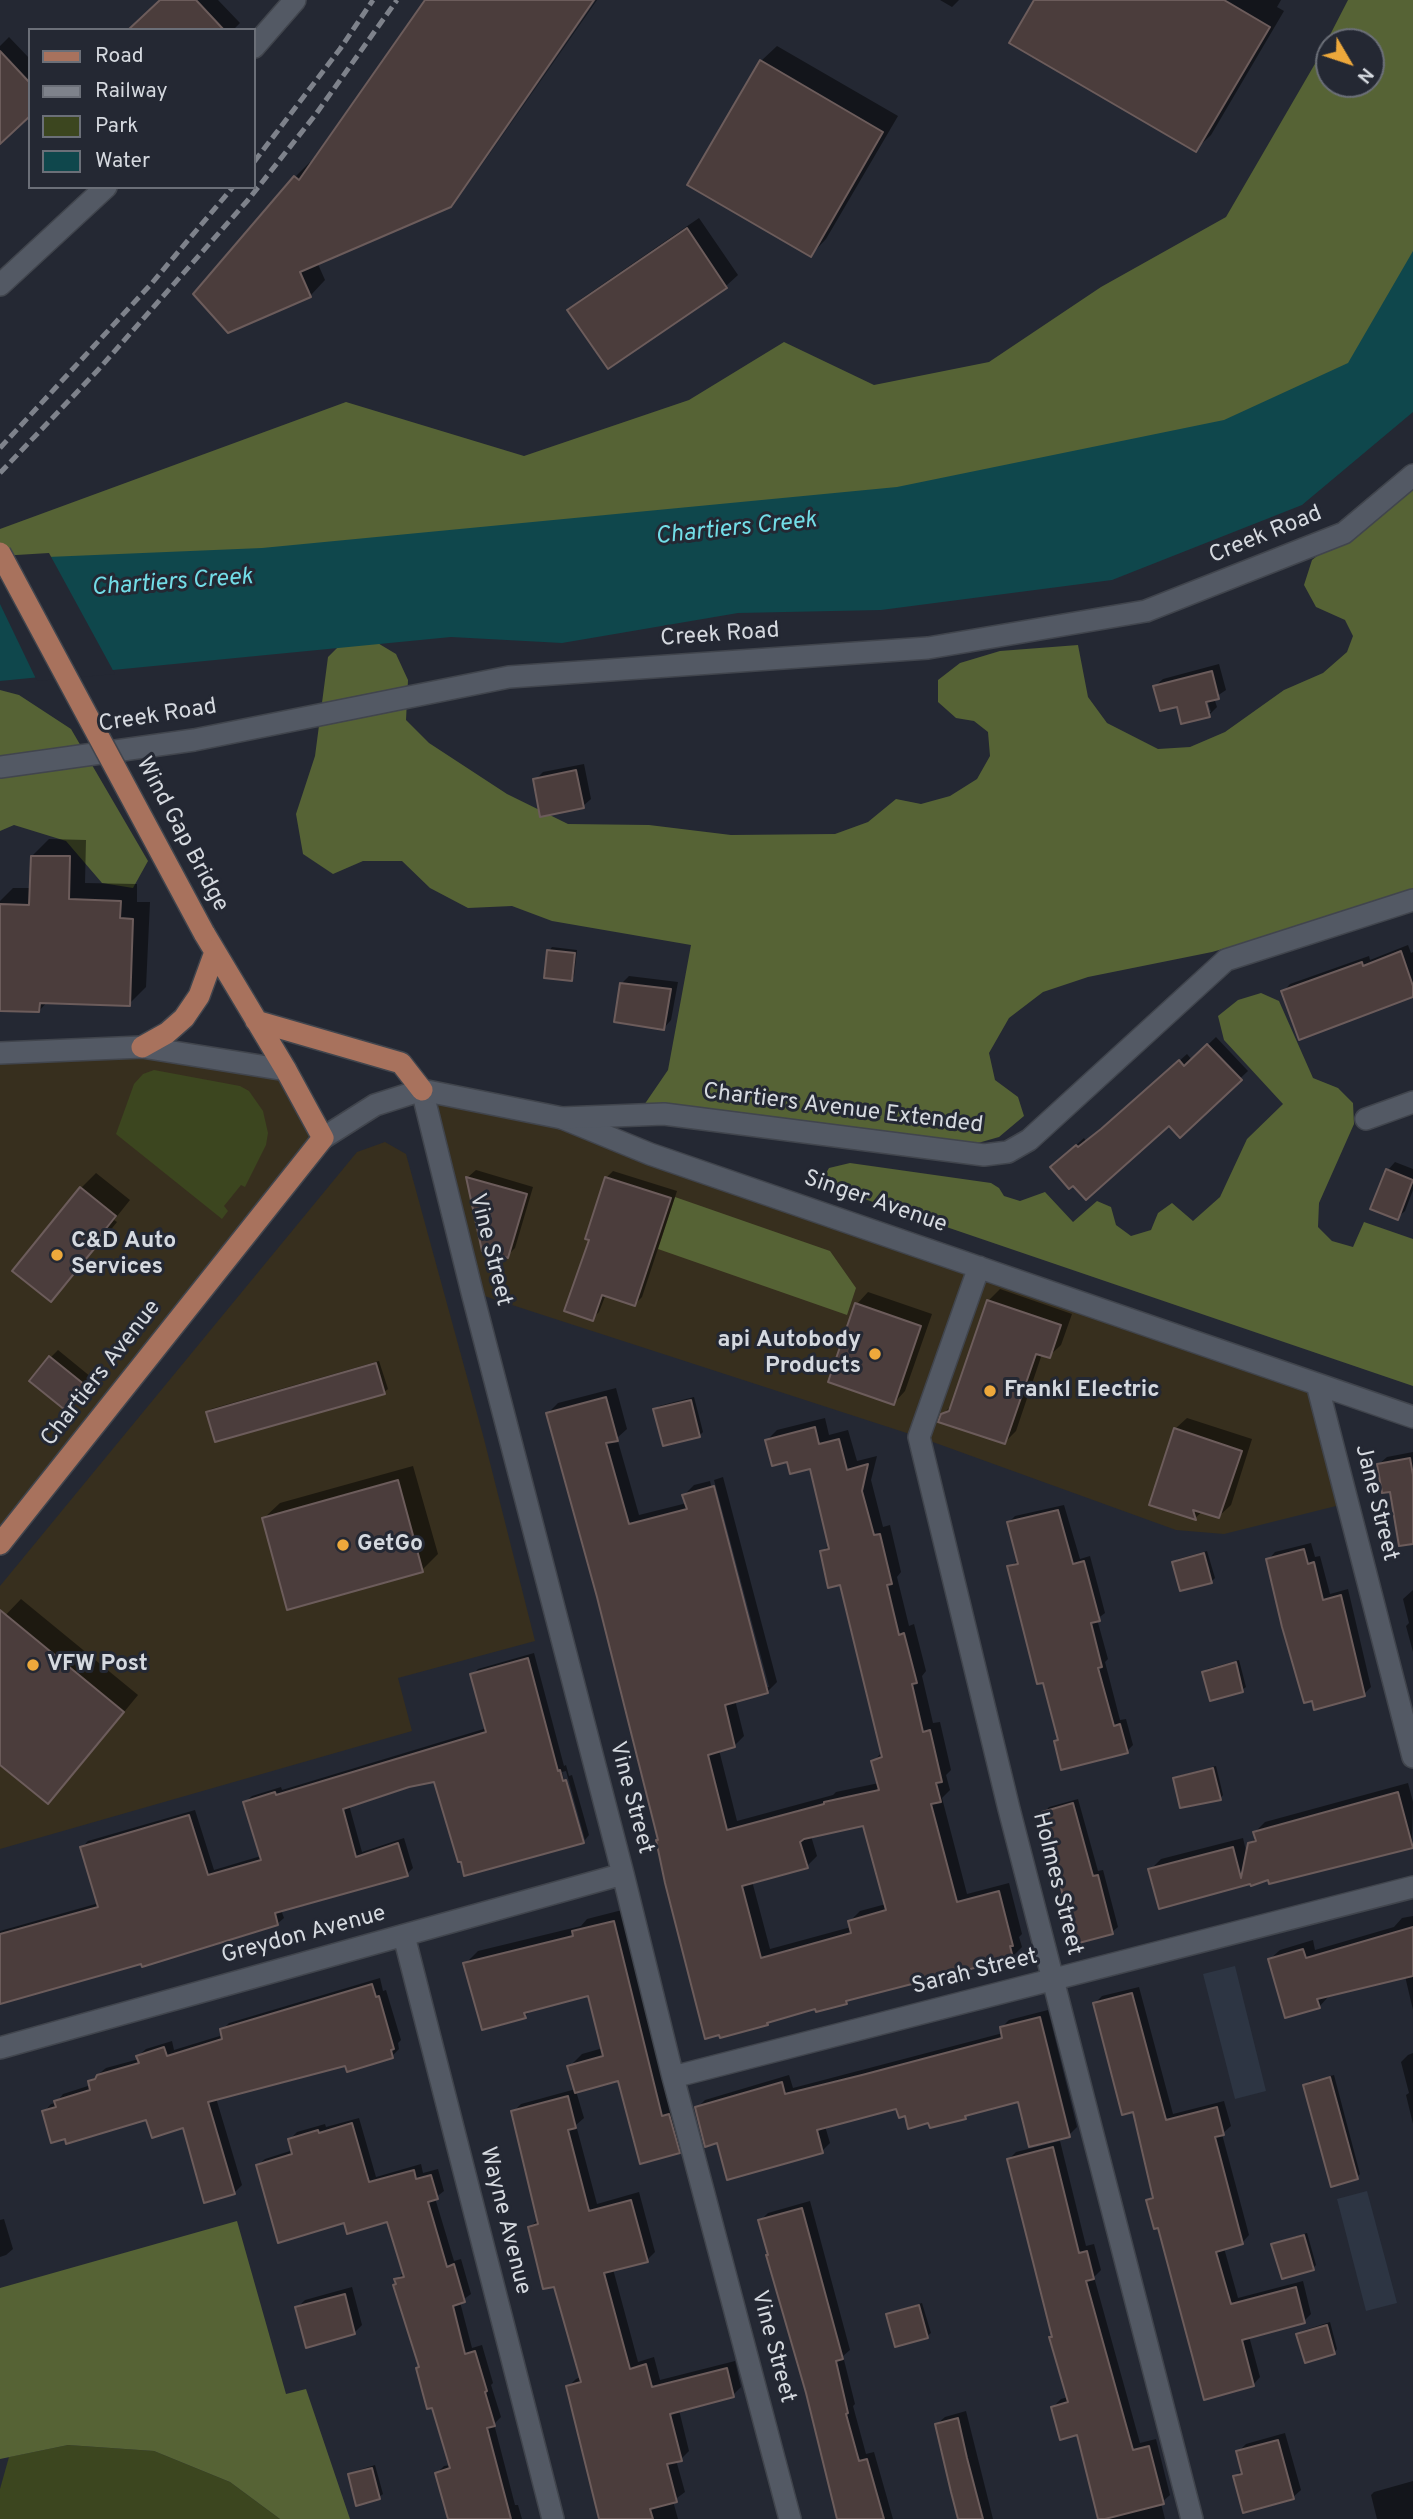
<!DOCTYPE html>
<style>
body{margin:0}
#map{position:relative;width:1413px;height:2519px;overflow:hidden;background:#242833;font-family:Overpass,sans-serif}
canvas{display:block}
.legend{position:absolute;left:28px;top:28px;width:228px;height:161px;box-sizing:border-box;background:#242833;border:2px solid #6b6f78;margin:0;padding:9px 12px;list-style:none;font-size:21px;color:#d5d9df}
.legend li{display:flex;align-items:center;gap:14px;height:35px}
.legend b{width:35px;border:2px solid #6b6f78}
.north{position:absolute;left:1315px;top:28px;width:70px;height:70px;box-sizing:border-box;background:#242833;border:2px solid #6b6f78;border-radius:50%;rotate:129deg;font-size:19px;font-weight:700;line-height:28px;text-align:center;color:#d5d9df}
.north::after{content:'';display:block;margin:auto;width:24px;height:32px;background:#eda83b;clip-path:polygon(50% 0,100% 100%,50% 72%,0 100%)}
</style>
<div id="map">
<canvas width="1413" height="2519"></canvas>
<ul class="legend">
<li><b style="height:9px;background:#a8725d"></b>Road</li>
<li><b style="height:9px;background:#7e828b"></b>Railway</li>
<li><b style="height:19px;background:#3c461f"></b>Park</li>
<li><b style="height:19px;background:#0f474c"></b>Water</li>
</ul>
<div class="north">N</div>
</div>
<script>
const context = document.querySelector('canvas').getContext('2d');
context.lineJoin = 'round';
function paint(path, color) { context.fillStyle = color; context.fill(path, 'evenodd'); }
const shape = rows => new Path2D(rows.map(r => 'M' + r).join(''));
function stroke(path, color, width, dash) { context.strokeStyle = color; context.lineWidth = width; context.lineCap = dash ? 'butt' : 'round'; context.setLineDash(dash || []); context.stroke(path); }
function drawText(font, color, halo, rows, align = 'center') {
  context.font = font + ' Overpass,sans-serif'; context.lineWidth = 6; context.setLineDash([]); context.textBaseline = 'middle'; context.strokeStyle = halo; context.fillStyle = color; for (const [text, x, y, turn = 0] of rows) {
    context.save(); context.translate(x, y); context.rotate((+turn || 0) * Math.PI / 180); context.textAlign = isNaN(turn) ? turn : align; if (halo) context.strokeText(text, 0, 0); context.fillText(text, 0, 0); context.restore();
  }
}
paint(shape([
 [142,1047,286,1070,323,1138,0,1544,0,1053],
 [422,1090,562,1118,1317,1384,1348,1503,1224,1534,1176,1530,919,1437,472,1292],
 [385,1142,406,1154,484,1439,535,1641,398,1678,412,1731,0,1849,0,1586,357,1152]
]), '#372f1e');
paint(shape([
 [1235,1966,1266,2091,1235,2099,1203,1974],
 [1367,2191,1397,2303,1366,2311,1337,2199]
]), '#2d3543');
paint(shape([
 [154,1070,240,1086,249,1091,263,1111,268,1133,266,1145,245,1187,241,1185,224,1206,228,1211,222,1219,116,1134,134,1084,143,1074],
 [68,2445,154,2451,230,2482,280,2519,0,2519,0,2489,9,2457]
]), '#3c461f');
paint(shape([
 [1348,0,1413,0,1413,339,1227,504,13,592,0,550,0,529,346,402,524,456,689,400,784,342,874,385,989,362,1101,287,1226,217,1316,62],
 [1329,42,1371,42,1371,84,1329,84],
 [1413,479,1413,891,1384,903,1212,952,1088,977,1043,992,1009,1018,989,1053,995,1080,1018,1097,1024,1116,999,1137,971,1145,642,1108,668,1070,691,945,552,921,512,906,468,908,430,888,402,861,363,861,333,874,303,854,296,814,315,756,328,657,343,642,366,636,396,654,408,680,406,720,429,743,507,794,568,824,649,825,731,835,835,834,868,822,896,799,921,804,950,796,977,779,990,756,988,732,974,721,956,718,938,702,938,680,960,663,1000,651,1078,645,1088,697,1107,723,1158,749,1190,747,1225,732,1284,690,1323,673,1347,652,1353,636,1345,620,1316,607,1304,585,1312,560],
 [0,690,19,695,71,729,148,861,133,888,102,883,66,841,14,825,0,831],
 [1261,993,1279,1001,1313,1078,1338,1088,1353,1103,1354,1124,1319,1203,1318,1227,1332,1241,1353,1247,1364,1222,1413,1239,1413,1386,832,1188,826,1183,825,1175,829,1168,850,1163,991,1183,999,1188,1004,1196,1020,1201,1045,1192,1073,1222,1097,1201,1111,1207,1116,1225,1131,1236,1151,1230,1158,1213,1172,1203,1193,1221,1220,1197,1247,1139,1283,1104,1224,1040,1218,1016,1238,1000],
 [675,1197,830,1251,856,1288,847,1315,658,1249],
 [237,2221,286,2394,306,2389,350,2519,280,2519,230,2482,154,2451,68,2445,0,2459,0,2288]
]), '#566335');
paint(shape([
 [1413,251,1413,412,1302,505,1112,580,881,610,738,613,562,643,451,637,0,681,0,559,262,548,897,487,1224,420,1348,363]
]), '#0f474c');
paint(shape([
 [49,553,115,674,37,681,0,604,0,556]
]), '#242833');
paint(shape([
 [162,0,218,0,240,23,233,30,130,30],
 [427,0,591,0,457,195,460,195,450,205,317,262,325,280,310,296,228,331,295,177,310,162,312,163],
 [596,0,597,0,463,192],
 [940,0,959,0,952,7],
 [1036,0,1281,0,1277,7,1284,11,1211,135,1195,150],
 [9,37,30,59,30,114,0,141,0,46],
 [777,46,898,116,826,239,811,255,761,61],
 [699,218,738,275,726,286,608,367,569,310,581,299],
 [1219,664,1226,690,1214,698,1217,707,1209,715,1178,705,1155,686,1163,679],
 [1205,693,1211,712,1207,712],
 [584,764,591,799,583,806,535,780,543,772],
 [49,839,86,840,85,883,137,884,137,902,150,902,146,987,129,1004,48,1001,39,1011,0,1010,0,901,13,888,32,888,32,856],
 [1408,945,1411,953,1413,952,1413,995,1283,992,1290,984,1369,956,1370,960],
 [552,947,577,950,574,976,571,979,549,951],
 [629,976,678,982,671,1020,664,1028,622,983],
 [1216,1037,1248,1071,1180,1135,1170,1123,1073,1183,1060,1160,1084,1138,1086,1141,1111,1122,1187,1054,1192,1060],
 [1395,1162,1413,1169,1413,1190,1405,1211,1397,1218,1388,1170],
 [476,1170,533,1187,515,1248,507,1256,484,1249,468,1177],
 [613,1171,677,1191,642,1297,635,1304,606,1294,599,1312,592,1319,592,1239,606,1178],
 [96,1173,130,1200,114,1220,117,1222,67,1284,51,1300,81,1188],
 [1000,1289,1072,1314,1061,1345,1049,1356,1042,1354,1016,1431,1005,1442,943,1414,954,1403,988,1301],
 [868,1292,932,1314,905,1391,894,1403,857,1304],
 [58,1350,91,1377,72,1400,51,1357],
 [379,1361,388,1389,384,1392,208,1412,211,1409],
 [616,1388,627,1429,617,1438,639,1515,687,1503,684,1495,694,1485,710,1481,765,1687,769,1687,714,1480,723,1477,777,1682,767,1692,735,1700,744,1736,734,1746,719,1750,737,1821,833,1795,836,1792,879,1783,873,1762,882,1752,841,1583,822,1552,830,1544,811,1467,788,1460,767,1440,777,1430,825,1418,829,1435,848,1430,857,1461,877,1456,871,1480,883,1527,890,1525,901,1572,897,1577,909,1626,914,1624,926,1671,922,1676,933,1723,940,1722,951,1770,946,1775,950,1790,942,1798,967,1894,1009,1883,1022,1934,1019,1937,1022,1947,1012,1957,851,1998,846,2003,816,2006,770,2020,659,1839,607,1629,548,1413,558,1403],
 [865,1824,886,1904,860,1911,850,1921,851,1927,770,1949,752,1881,807,1866,817,1856,811,1836],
 [694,1397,703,1432,700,1435,664,1444,655,1410,659,1406],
 [1187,1418,1252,1439,1231,1505,1219,1516,1203,1511,1195,1518,1151,1504,1175,1429],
 [1413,1452,1413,1507,1392,1490,1379,1464,1387,1457],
 [413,1466,438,1554,422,1570,264,1518,280,1503],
 [1064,1505,1080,1559,1090,1556,1105,1613,1097,1619,1108,1659,1105,1662,1120,1720,1126,1719,1133,1745,1127,1751,1056,1741,1059,1738,1009,1567,1019,1560,1009,1522,1015,1516],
 [1311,1543,1315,1557,1320,1556,1330,1594,1348,1589,1371,1687,1364,1694,1268,1560,1275,1552],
 [1207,1551,1215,1578,1211,1582,1174,1562,1178,1559],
 [1413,1590,1413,1652,1406,1626,1409,1623,1403,1599],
 [21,1599,138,1695,63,1786,47,1802,0,1763,0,1621],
 [534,1653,564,1766,566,1765,569,1776,572,1775,589,1835,585,1840,566,1771,562,1772,581,1840,584,1840,583,1841,436,1780,409,1785,349,1805,362,1852,404,1838,413,1868,407,1874,281,1910,284,1918,277,1924,0,2003,0,1931,99,1903,82,1847,88,1841,195,1810,214,1870,261,1856,245,1802,252,1796,281,1787,282,1790,487,1728,472,1675,478,1669],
 [1239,1660,1246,1687,1242,1690,1204,1672,1207,1669],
 [1216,1766,1223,1795,1220,1799,1184,1807,1175,1779,1178,1776],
 [1408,1783,1413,1802,1412,1847,1270,1878,1161,1907,1150,1870,1161,1859,1243,1838,1247,1855,1250,1844,1256,1837,1255,1832,1265,1822],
 [1078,1799,1098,1871,1103,1870,1118,1927,1112,1932,1044,1813,1049,1807],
 [626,1909,692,2139,679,2152,619,2078,576,2091,584,2118,576,2125,597,2204,639,2192,655,2252,647,2260,613,2269,638,2362,654,2357,660,2380,735,2361,741,2387,733,2395,679,2410,689,2451,681,2459,676,2460,685,2492,673,2501,678,2519,613,2519,568,2387,576,2379,581,2377,555,2284,530,2227,539,2219,513,2112,521,2104,576,2089,569,2067,582,2054,603,2048,590,1994,532,2009,525,2016,465,1964,478,1951,581,1926,587,1919],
 [1413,1916,1413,2010,1405,1976,1328,1995,1328,1997,1319,2007,1270,1959,1280,1950,1313,1940,1315,1950,1394,1927,1402,1918],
 [380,1978,383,1991,386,1990,401,2040,398,2043,399,2049,392,2056,346,2064,216,2098,242,2185,235,2192,184,2126,147,2117,44,2112,51,2104,56,2103,63,2094,91,2085,90,2081,106,2068,139,2059,138,2056,146,2049,172,2041,174,2050,223,2035,222,2030,229,2023],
 [1139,1987,1173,2114,1224,2101,1231,2126,1222,2134,1249,2235,1242,2243,1224,2248,1238,2298,1303,2281,1311,2314,1304,2321,1249,2336,1260,2377,1253,2385,1160,2226,1148,2201,1154,2194,1134,2110,1095,2003,1102,1996],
 [1048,2010,1077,2127,1069,2135,1019,2099,970,2112,965,2117,930,2121,906,2114,898,2106,825,2126,830,2143,822,2151,718,2141,697,2108,705,2100,789,2075,793,2088,1003,2033,1001,2028,1009,2020],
 [1413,2053,1413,2124,1406,2095,1409,2093,1401,2062,1408,2055],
 [1334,2075,1360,2174,1357,2177,1305,2086,1308,2082],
 [359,2118,376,2177,421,2164,423,2173,438,2169,444,2191,435,2198,454,2261,461,2259,471,2294,460,2302,472,2348,482,2345,493,2383,491,2385,501,2417,494,2424,515,2505,518,2505,522,2519,450,2519,437,2473,444,2466,451,2465,396,2280,403,2273,389,2220,345,2221,258,2165,265,2159,293,2150,290,2139,297,2132,325,2124,326,2127],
 [1060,2141,1086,2246,1094,2244,1101,2270,1094,2277,1140,2443,1156,2439,1170,2495,1161,2503,1165,2519,1107,2519,1078,2433,1053,2407,1061,2399,1068,2397,1009,2159,1016,2152],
 [810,2201,850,2350,843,2356,855,2404,853,2406,866,2454,874,2452,893,2519,839,2519,760,2221,768,2213],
 [4,2219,13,2249,6,2255,0,2257,0,2220],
 [1307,2233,1316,2265,1313,2268,1273,2245,1277,2242],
 [352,2287,362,2325,355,2332,297,2308,305,2300],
 [922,2303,931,2333,927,2336,888,2315,892,2312],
 [1330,2322,1337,2349,1334,2353,1298,2334,1302,2331],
 [966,2411,993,2519,961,2519,937,2424,945,2417],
 [1285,2433,1301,2490,1293,2497,1235,2477,1243,2469,1238,2452,1246,2444],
 [375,2465,383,2494,379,2497,350,2475,353,2472],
 [1413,2481,1413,2519,1377,2519,1371,2495,1374,2492]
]), '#0007');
const building = shape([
 [160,0,196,0,224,30,128,30,160,0],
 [425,0,594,0,451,207,300,272,311,297,228,333,193,294,294,176,299,180,425,0],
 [1034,0,1224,0,1270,27,1196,152,1009,43,1034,0],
 [0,51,30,83,30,116,0,144,0,51],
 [760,60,883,132,811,257,687,185,760,60],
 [687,228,727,288,608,369,567,310,687,228],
 [1212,671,1219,699,1206,702,1210,717,1181,724,1177,707,1160,711,1153,686,1212,671],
 [576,770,584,808,540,817,533,779,576,770],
 [31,856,70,856,69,899,121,901,120,918,133,919,130,1006,40,1003,39,1012,0,1011,0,904,29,905,31,856],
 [547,950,575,953,572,981,544,978,547,950],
 [1401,951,1413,986,1413,997,1299,1040,1281,991,1362,962,1363,966,1401,951],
 [620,983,671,989,664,1030,614,1022,620,983],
 [1207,1044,1242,1080,1180,1138,1169,1126,1086,1200,1073,1186,1069,1189,1050,1167,1076,1145,1078,1147,1101,1129,1179,1060,1184,1066,1207,1044],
 [1386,1169,1413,1180,1398,1220,1370,1209,1386,1169],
 [466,1177,527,1194,508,1258,482,1251,466,1177],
 [605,1177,671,1198,635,1306,602,1295,593,1321,564,1311,589,1240,585,1239,605,1177],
 [80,1187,116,1216,100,1236,103,1238,51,1302,12,1271,80,1187],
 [987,1300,1061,1325,1050,1358,1036,1354,1005,1444,938,1422,941,1414,949,1411,987,1300],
 [855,1303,921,1326,894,1405,828,1382,855,1303],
 [49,1356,85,1385,65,1410,29,1381,49,1356],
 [376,1363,385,1394,215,1442,206,1412,376,1363],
 [606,1397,618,1441,606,1443,629,1524,687,1509,682,1495,714,1486,768,1693,725,1705,735,1747,708,1755,727,1830,824,1804,824,1802,879,1790,871,1761,882,1757,840,1585,828,1588,820,1551,829,1549,810,1469,790,1474,787,1462,772,1466,765,1440,815,1427,819,1444,839,1439,847,1470,868,1464,862,1491,874,1535,880,1534,892,1584,887,1585,899,1635,904,1633,917,1683,912,1684,923,1732,930,1730,942,1782,936,1783,941,1802,931,1804,957,1902,999,1891,1013,1946,1010,1946,1013,1958,846,2001,847,2004,816,2012,815,2009,767,2023,768,2025,720,2038,719,2035,705,2039,665,1883,656,1840,658,1840,597,1597,546,1413,606,1397],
 [863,1826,886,1910,848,1921,851,1933,761,1958,742,1886,808,1868,800,1842,804,1839,863,1826],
 [691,1400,700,1437,663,1446,653,1409,691,1400],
 [1174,1428,1242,1451,1219,1518,1193,1510,1196,1520,1149,1505,1174,1428],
 [1410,1458,1413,1475,1413,1544,1399,1546,1390,1492,1382,1493,1377,1464,1410,1458],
 [398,1480,423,1572,287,1610,262,1518,398,1480],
 [1058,1510,1073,1564,1084,1561,1100,1621,1091,1623,1102,1667,1098,1668,1114,1726,1120,1724,1128,1753,1061,1770,1054,1741,1058,1740,1043,1683,1037,1684,1007,1566,1018,1564,1007,1522,1058,1510],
 [1304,1549,1308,1564,1314,1562,1323,1600,1341,1595,1365,1696,1314,1710,1312,1701,1304,1703,1282,1627,1266,1559,1304,1549],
 [1204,1553,1212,1583,1180,1591,1172,1562,1204,1553],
 [0,1610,124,1712,48,1804,0,1765,0,1610],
 [528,1658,558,1771,560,1770,563,1781,566,1780,584,1843,464,1876,461,1862,458,1862,434,1782,409,1787,343,1809,356,1857,398,1843,408,1876,275,1913,278,1925,142,1967,141,1964,0,2004,0,1934,98,1907,80,1847,189,1815,208,1875,261,1860,243,1802,275,1792,276,1795,486,1732,470,1674,528,1658],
 [1236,1662,1243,1692,1210,1701,1202,1672,1236,1662],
 [1213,1768,1221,1800,1180,1808,1173,1778,1213,1768],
 [1398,1792,1413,1848,1269,1884,1268,1880,1251,1886,1250,1884,1159,1909,1148,1869,1233,1847,1241,1878,1248,1843,1256,1841,1253,1832,1398,1792],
 [1073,1803,1093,1876,1098,1875,1113,1934,1075,1944,1042,1812,1073,1803],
 [614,1921,662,2116,669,2114,680,2153,640,2164,618,2081,575,2093,567,2066,603,2056,588,1996,524,2013,526,2018,482,2030,463,1963,573,1936,572,1931,614,1921],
 [1413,1927,1413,1976,1317,1999,1320,2008,1285,2018,1268,1959,1303,1949,1306,1958,1413,1927],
 [372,1984,376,1997,379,1996,394,2049,391,2050,393,2058,347,2072,345,2066,208,2102,235,2194,204,2203,183,2128,152,2138,146,2120,66,2144,65,2139,51,2143,42,2111,56,2107,54,2101,90,2090,88,2081,95,2079,97,2075,139,2063,136,2056,164,2047,167,2056,222,2039,220,2029,372,1984],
 [1132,1993,1166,2120,1217,2107,1224,2135,1215,2137,1243,2244,1216,2252,1231,2304,1296,2287,1305,2323,1242,2340,1254,2386,1204,2400,1158,2228,1154,2229,1146,2200,1153,2198,1133,2112,1122,2115,1093,2003,1132,1993],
 [1040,2017,1070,2137,1029,2147,1018,2102,965,2116,966,2119,930,2128,928,2123,908,2129,905,2116,899,2118,896,2109,817,2130,823,2153,727,2180,717,2143,705,2147,695,2107,782,2082,785,2094,862,2075,1002,2038,1000,2027,1040,2017],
 [1330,2077,1358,2179,1331,2187,1303,2085,1330,2077],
 [568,2096,576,2128,568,2130,589,2211,631,2200,648,2262,604,2273,630,2369,646,2364,652,2387,727,2368,734,2397,670,2414,682,2461,667,2464,677,2502,650,2509,653,2519,599,2519,566,2386,581,2382,554,2287,543,2289,528,2227,538,2224,511,2111,568,2096],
 [352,2123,369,2182,414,2170,416,2179,431,2175,438,2199,428,2202,447,2267,454,2264,465,2302,453,2306,465,2354,475,2351,487,2391,485,2392,495,2426,487,2428,511,2519,448,2519,435,2473,450,2468,432,2408,427,2409,416,2368,419,2367,393,2285,396,2284,394,2279,404,2277,387,2222,347,2234,344,2223,278,2243,256,2165,292,2154,288,2139,318,2130,319,2133,352,2123],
 [1053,2147,1079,2253,1087,2251,1094,2279,1086,2281,1133,2450,1149,2446,1164,2504,1105,2519,1098,2519,1077,2435,1060,2440,1051,2407,1068,2402,1049,2337,1052,2337,1007,2159,1053,2147],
 [802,2208,843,2359,836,2361,848,2413,846,2414,859,2461,867,2459,884,2519,837,2519,806,2393,766,2255,768,2255,758,2220,802,2208],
 [1304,2235,1314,2270,1282,2279,1271,2244,1304,2235],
 [345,2294,355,2334,306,2348,295,2307,345,2294],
 [919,2305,928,2338,895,2347,886,2314,919,2305],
 [1327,2325,1335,2354,1305,2363,1296,2334,1327,2325],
 [958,2418,967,2458,983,2519,958,2519,951,2492,935,2424,958,2418],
 [1278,2440,1294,2499,1243,2513,1233,2476,1242,2474,1236,2451,1278,2440],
 [372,2468,380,2499,356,2506,348,2474,372,2468]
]);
paint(building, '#4b3d3c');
stroke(building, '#6c5c5b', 2);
const street = shape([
 [254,47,295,0],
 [0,285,106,187],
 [0,767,194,740,509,677,928,648,1146,611,1344,533,1413,475],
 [0,1053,142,1047,286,1070],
 [422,1090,472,1292,623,1874,673,2077,790,2519],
 [562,1118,650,1154,1413,1417],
 [1366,1119,1413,1102],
 [979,1267,919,1437,1009,1809,1192,2519],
 [1317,1384,1413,1757],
 [404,1936,553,2519],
 [0,2048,623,1874],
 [673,2077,1413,1887]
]);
const secondary = shape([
 [323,1138,375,1105,422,1090,562,1118,664,1114,984,1155,1008,1152,1029,1140,1226,960,1413,900]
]);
const primary = shape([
 [256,1021,401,1063,422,1090],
 [142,1047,167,1033,184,1018,199,996,215,952],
 [0,1544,323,1138,286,1070,204,933]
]);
stroke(street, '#41454d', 24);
stroke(secondary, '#41454d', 24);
stroke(primary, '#41454d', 24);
stroke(street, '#535964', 21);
stroke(secondary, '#535964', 21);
stroke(primary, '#a8725d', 21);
stroke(shape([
 [254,162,340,49,373,0],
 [0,448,152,283,233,187],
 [0,473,98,370,248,200,316,114,397,0]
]), '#7e828b', 5, [10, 5]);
const primaryBridge = shape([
 [0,553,204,933]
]);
stroke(primaryBridge, '#41454d', 24, []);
stroke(primaryBridge, '#a8725d', 21);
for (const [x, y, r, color] of [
 [57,1255,7,"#eda83b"],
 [875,1354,7,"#eda83b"],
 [990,1391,7,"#eda83b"],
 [343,1545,7,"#eda83b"],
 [33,1665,7,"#eda83b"]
]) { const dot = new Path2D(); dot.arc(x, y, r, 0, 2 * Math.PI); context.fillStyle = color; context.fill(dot); stroke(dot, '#242833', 2.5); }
drawText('23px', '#d5d9df', '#242833', [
 ["Creek Road",1266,536,-22],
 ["Creek Road",720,636,-4],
 ["Creek Road",158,717,-9],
 ["Wind Gap Bridge",181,835,62],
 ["Chartiers Avenue Extended",843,1110,7],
 ["Singer Avenue",875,1203,19],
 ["Vine Street",489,1250,76],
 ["Chartiers Avenue",102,1374,-52],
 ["Jane Street",1375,1503,76],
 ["Vine Street",630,1798,75],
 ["Holmes Street",1056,1884,76],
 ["Greydon Avenue",304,1936,-15],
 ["Sarah Street",975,1973,-14],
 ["Wayne Avenue",504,2221,76],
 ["Vine Street",772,2347,75]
]);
drawText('bold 23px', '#d5d9df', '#242833', [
 ["C&D Auto",71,1242],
 ["Services",71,1268],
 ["api Autobody",861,1341,"right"],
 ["Products",861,1367,"right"],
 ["Frankl Electric",1004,1391],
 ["GetGo",357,1545],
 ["VFW Post",47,1665]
], 'left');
drawText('italic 24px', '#72dde7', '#242833', [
 ["Chartiers Creek",736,530,-6],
 ["Chartiers Creek",172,584,-4]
]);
</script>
